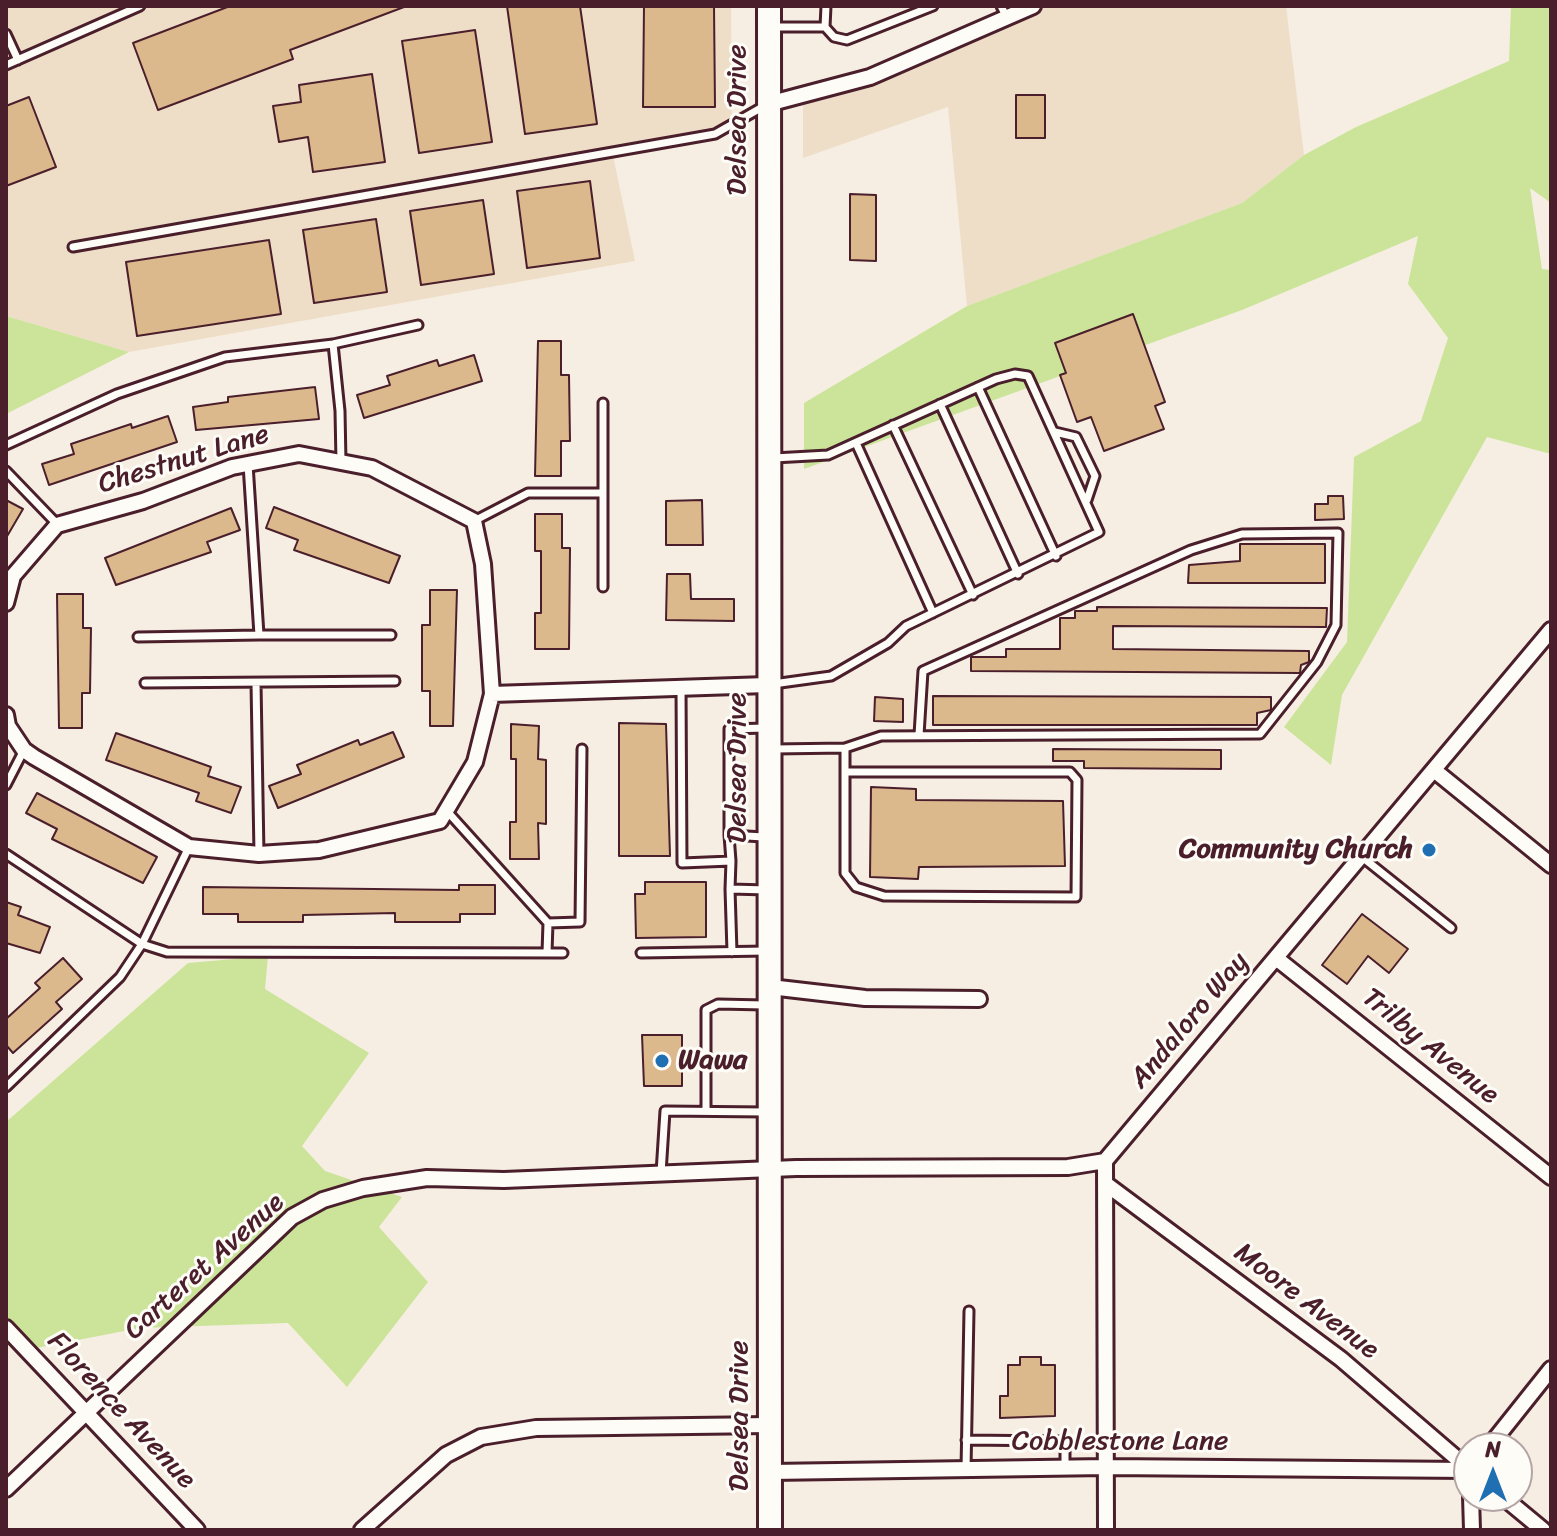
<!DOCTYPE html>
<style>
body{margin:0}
#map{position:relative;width:1557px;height:1536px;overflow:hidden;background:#f6eee2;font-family:Sriracha,sans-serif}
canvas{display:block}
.frame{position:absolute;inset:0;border:8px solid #4a1f2b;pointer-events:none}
.north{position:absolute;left:1453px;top:1432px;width:80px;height:80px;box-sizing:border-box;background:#fdfcf7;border:2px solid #b5a4a5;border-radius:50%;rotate:0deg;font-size:22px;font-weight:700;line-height:32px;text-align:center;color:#4a1f2b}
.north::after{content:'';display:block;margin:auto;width:28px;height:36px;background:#1f6fb2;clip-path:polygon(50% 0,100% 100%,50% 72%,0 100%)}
</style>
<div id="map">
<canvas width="1557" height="1536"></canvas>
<div class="frame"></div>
<div class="north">N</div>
</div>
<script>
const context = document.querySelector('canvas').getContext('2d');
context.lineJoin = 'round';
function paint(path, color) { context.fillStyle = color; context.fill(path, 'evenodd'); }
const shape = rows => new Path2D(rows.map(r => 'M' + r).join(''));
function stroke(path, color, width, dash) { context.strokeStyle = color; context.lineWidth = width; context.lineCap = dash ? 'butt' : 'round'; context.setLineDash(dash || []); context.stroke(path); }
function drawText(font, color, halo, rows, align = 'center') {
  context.font = font + ' Sriracha,sans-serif'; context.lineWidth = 6; context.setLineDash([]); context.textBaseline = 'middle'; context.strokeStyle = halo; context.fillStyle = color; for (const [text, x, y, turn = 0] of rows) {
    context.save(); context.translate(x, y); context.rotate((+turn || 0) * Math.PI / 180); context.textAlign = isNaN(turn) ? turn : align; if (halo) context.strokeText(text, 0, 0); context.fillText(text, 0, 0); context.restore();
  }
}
paint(shape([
 [6,6,731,6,732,130,612,151,635,261,129,352,6,316],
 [1032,6,1286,6,1304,155,1242,203,967,306,948,107,803,158,803,92]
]), '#eedec8');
paint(shape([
 [1511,6,1551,6,1551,203,1530,188,1542,269,1551,270,1551,454,1487,437,1342,695,1331,765,1284,727,1347,642,1354,457,1421,421,1448,338,1408,284,1418,236,1242,310,804,469,804,403,967,306,1242,203,1304,155,1356,127,1509,61],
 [6,316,129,352,6,414],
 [268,956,265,989,369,1053,302,1146,325,1171,402,1197,379,1227,428,1282,347,1387,288,1323,140,1328,31,1349,6,1322,6,1122,188,963]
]), '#cbe49a');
const building = shape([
 [230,6,404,6,404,7,290,50,293,59,158,110,133,43,230,6],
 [507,6,580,6,597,124,525,134,507,6],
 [644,6,714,6,715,107,643,107,644,6],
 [475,30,492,142,419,153,402,41,475,30],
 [372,74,385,162,313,172,308,137,279,142,273,106,301,102,299,85,372,74],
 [1016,95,1045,95,1045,138,1016,138,1016,95],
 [29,97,56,167,6,186,6,106,29,97],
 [590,181,600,258,527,268,517,191,590,181],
 [850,194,876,195,876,261,850,260,850,194],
 [483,200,494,274,421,285,410,211,483,200],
 [376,219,387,292,314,303,303,230,376,219],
 [269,240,281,314,137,336,126,262,269,240],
 [1133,314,1165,402,1155,406,1164,429,1104,451,1091,417,1077,422,1060,375,1066,373,1055,343,1133,314],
 [538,341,561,341,561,375,569,375,570,441,561,441,561,476,535,476,538,341],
 [474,355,482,381,364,418,357,395,390,385,387,376,437,360,439,366,474,355],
 [315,387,319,419,196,430,193,407,228,402,228,397,315,387],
 [168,416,177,442,49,485,42,464,74,454,71,444,131,424,132,428,168,416],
 [1328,496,1343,496,1344,519,1315,520,1315,504,1328,504,1328,496],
 [6,500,23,509,6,538,6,500],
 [702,500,703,545,666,545,666,501,702,500],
 [274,507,400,556,389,583,294,550,298,540,266,528,274,507],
 [231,508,240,530,207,542,211,552,116,585,105,558,231,508],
 [535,514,562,514,562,548,570,548,569,649,535,649,535,613,541,613,541,551,535,551,535,514],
 [1240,544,1325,544,1325,583,1188,583,1189,565,1240,561,1240,544],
 [667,574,690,574,691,599,734,599,734,621,666,620,667,574],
 [430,590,457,590,453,726,430,726,430,691,422,691,422,625,430,625,430,590],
 [57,594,83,594,83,628,91,628,90,693,82,693,82,728,59,728,57,594],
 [1097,607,1327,608,1326,627,1113,626,1113,649,1309,651,1309,662,1301,665,1300,673,971,671,971,657,1006,657,1006,649,1060,649,1060,618,1075,618,1075,611,1097,611,1097,607],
 [933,696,1271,697,1271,710,1257,713,1257,725,933,725,933,696],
 [875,697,903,699,903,722,874,721,875,697],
 [619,723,666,724,670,856,619,856,619,723],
 [511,724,539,726,538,759,546,760,546,824,538,823,539,859,510,859,510,822,516,822,516,759,511,759,511,724],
 [393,732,404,757,278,808,269,786,301,774,297,765,358,740,360,745,393,732],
 [116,733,211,767,208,776,241,787,231,813,196,801,199,793,106,760,116,733],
 [1053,749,1221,750,1221,769,1084,768,1084,761,1053,761,1053,749],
 [871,787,916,789,916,800,1063,801,1065,866,919,867,918,879,870,877,871,787],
 [37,793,157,857,143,883,52,839,57,829,26,813,37,793],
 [645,882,706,882,706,937,636,938,635,894,645,894,645,882],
 [459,885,495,885,495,914,460,914,460,922,395,922,395,913,303,915,303,922,238,922,238,914,203,914,203,887,459,890,459,885],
 [6,902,21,907,18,915,50,927,40,953,6,943,6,902],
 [1362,914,1408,949,1389,973,1368,956,1347,984,1322,965,1362,914],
 [63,958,82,979,56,1002,62,1009,13,1053,6,1045,6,1019,40,988,35,983,63,958],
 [642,1035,682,1035,682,1086,644,1086,642,1035],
 [1020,1357,1041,1357,1041,1365,1055,1365,1055,1416,1000,1418,1000,1396,1008,1396,1008,1365,1020,1365,1020,1357]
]);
paint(building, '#dcb88d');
stroke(building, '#4a1f2b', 2);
const service = shape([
 [826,6,825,27,834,37,847,40,933,6],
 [1001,6,1007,18],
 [771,27,825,27],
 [6,34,18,60],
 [6,65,140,6],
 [73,247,715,134,766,105],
 [333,344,340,411,341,462],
 [978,387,1056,556],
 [603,403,603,587],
 [940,404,1018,574],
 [893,425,973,595],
 [1055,432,1076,437,1095,476,1087,500],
 [856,443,933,613],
 [6,445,117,394,225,357,333,344,418,325],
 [6,471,57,524],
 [474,521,528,493,603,493],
 [259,635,391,635],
 [138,637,259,635,248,464],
 [145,683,395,681],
 [256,683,259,854],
 [773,684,831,676,888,643,906,626,1099,532,1028,376,1015,374,996,379,828,455,774,458],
 [681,688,682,863,731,861,729,835,764,837],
 [845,748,845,873,856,887,884,896,1076,897,1077,780,1070,772,845,772],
 [774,749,845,748,881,736,1260,734,1317,662,1336,625,1338,533,1242,534,1191,550,923,671,919,735],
 [6,785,24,750],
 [446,810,548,923,580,922,582,749],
 [729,835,729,729,766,728],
 [6,854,142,944,167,952,563,953],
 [1362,857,1451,928],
 [731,861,730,889,768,890],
 [730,889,732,952],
 [547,953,548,923],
 [641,953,767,951],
 [6,1087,120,977,142,944,189,847],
 [706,1111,706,1010,718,1004,765,1005],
 [661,1173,665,1111,766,1112],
 [966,1440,1060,1441,1065,1450,1065,1467],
 [966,1469,969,1311]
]);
const minor = shape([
 [768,104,870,77,1033,6],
 [6,603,13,576,57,525,143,501,232,467,299,454,372,468,474,521,483,564,492,694,475,762,440,821,319,850,259,854,189,847,34,757,24,750,8,726,6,715],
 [492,694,767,685],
 [1434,770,1551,865],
 [1276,958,1551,1177],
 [770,987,865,998,979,999],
 [1106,1184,1341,1359,1469,1469],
 [6,1328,197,1530],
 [1488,1448,1551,1369],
 [770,1472,1106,1467,1469,1470],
 [6,1489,292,1217,323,1200,363,1188,427,1178,504,1180,796,1168,1068,1167,1105,1161],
 [1471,1496,1472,1530],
 [1502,1496,1543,1530],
 [362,1530,446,1455,481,1437,536,1428,769,1425],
 [1106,1530,1105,1161,1551,630]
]);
const primary = shape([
 [769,6,770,1530]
]);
stroke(service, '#4a1f2b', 13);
stroke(minor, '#4a1f2b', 20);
stroke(primary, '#4a1f2b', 28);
stroke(service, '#fdfcf7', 7);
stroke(minor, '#fdfcf7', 14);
stroke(primary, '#fdfcf7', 22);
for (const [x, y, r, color] of [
 [1429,850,8,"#1f6fb2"],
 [662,1061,8,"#1f6fb2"]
]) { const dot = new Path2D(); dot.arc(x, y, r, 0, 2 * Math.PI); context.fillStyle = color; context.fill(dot); stroke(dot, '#fdfcf7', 3); }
drawText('28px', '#4a1f2b', '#fdfcf7', [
 ["Delsea Drive",738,120,-90],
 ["Chestnut Lane",184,460,-17],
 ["Delsea Drive",738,768,-90],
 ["Andaloro Way",1190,1021,-50],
 ["Trilby Avenue",1430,1047,39],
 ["Carteret Avenue",205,1267,-42],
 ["Moore Avenue",1306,1302,37],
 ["Florence Avenue",121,1411,47],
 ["Delsea Drive",740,1416,-90],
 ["Cobblestone Lane",1120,1442]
]);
drawText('bold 28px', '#4a1f2b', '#fdfcf7', [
 ["Community Church",1413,850],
 ["Wawa",678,1061,"left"]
], 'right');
</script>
